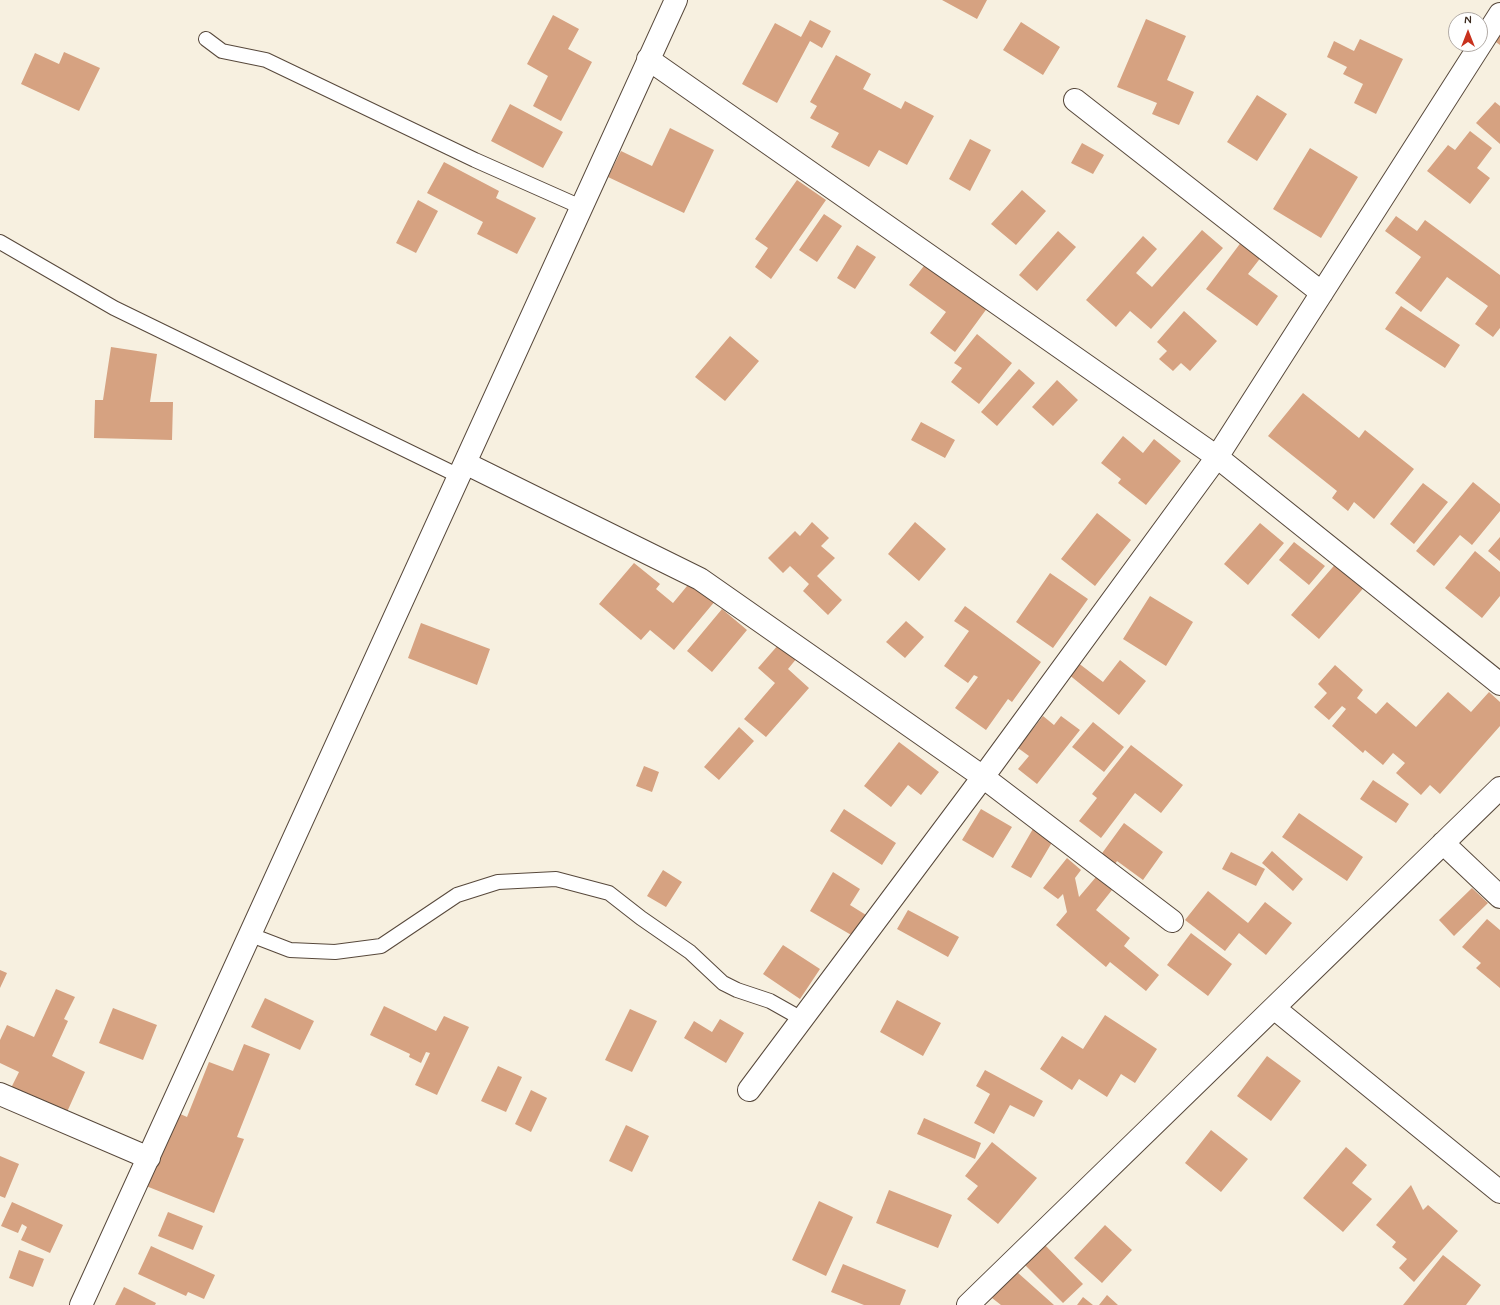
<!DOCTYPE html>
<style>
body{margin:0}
#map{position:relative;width:1500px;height:1305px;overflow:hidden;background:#f7f0e0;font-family:Mynerve,sans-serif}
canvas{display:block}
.north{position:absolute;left:1448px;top:12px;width:40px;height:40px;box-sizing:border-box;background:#fff;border:1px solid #b1aaa5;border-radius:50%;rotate:0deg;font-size:11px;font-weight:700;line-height:16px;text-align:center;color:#3b2a1e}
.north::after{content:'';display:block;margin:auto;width:14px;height:18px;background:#c8321e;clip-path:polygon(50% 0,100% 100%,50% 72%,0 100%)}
</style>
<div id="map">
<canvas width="1500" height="1305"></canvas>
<div class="north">N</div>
</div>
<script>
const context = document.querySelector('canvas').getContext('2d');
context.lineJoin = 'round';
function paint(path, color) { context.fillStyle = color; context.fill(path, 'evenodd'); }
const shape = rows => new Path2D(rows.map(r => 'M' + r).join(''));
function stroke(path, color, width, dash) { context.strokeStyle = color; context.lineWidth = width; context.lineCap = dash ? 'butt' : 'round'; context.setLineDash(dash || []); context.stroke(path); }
paint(shape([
 [942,0,987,0,977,19],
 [553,15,579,29,568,49,592,62,561,121,533,106,548,76,527,64],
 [1146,19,1186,36,1167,80,1194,92,1179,125,1152,114,1157,103,1117,87],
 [810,20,831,31,822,48,810,41,777,103,742,84,775,23,801,37],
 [1021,22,1060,47,1043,75,1003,50],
 [1500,23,1500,45,1489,37],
 [1360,39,1403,59,1376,114,1354,103,1363,84,1343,74,1347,67,1327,57,1334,41,1354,51],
 [64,52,100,68,79,111,21,84,35,53,59,64],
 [836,55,871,74,863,89,901,109,905,101,934,116,907,165,879,150,869,167,831,147,839,133,810,118,817,106,810,102],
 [1257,95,1287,114,1257,161,1227,142],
 [1495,102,1500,106,1500,144,1476,123],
 [510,104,563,132,543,168,491,141],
 [670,128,714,150,684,213,608,177,621,151,652,166],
 [1470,131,1492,148,1477,168,1490,178,1470,204,1427,171,1448,145,1455,150],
 [970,139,991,150,970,191,949,179],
 [1082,143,1104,155,1093,174,1071,163],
 [1310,148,1358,177,1321,238,1273,209],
 [444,162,499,191,496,198,536,218,517,254,477,234,483,222,427,193],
 [797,180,826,200,771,279,755,267,768,248,755,239],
 [1022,190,1046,211,1016,245,991,224],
 [418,200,438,211,416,253,396,243],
 [824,214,842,226,817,262,799,250],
 [1396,216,1417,231,1425,220,1500,275,1500,328,1493,337,1475,324,1488,306,1447,277,1421,312,1395,293,1421,257,1385,231],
 [1202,230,1223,248,1151,329,1130,311,1116,327,1086,300,1143,236,1157,249,1136,273,1152,287],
 [1058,231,1076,247,1037,291,1019,275],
 [1245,237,1265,252,1248,274,1278,296,1257,326,1206,289],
 [857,245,876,257,855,289,837,278],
 [927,262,988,307,955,352,930,333,946,312,909,285],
 [1401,306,1460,345,1445,368,1385,329],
 [1184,311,1217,341,1190,371,1181,363,1173,371,1159,359,1167,351,1157,342],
 [977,334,1012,363,979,404,951,382,962,368,954,363],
 [730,336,759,361,725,401,695,377],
 [111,347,157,354,150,402,173,402,172,440,94,438,95,400,103,400],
 [1019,369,1035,383,997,426,981,412],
 [1057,380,1078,400,1053,426,1032,407],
 [1303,393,1359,438,1365,430,1414,469,1374,519,1354,502,1348,511,1332,498,1337,491,1268,436],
 [921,422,955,440,945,458,911,440],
 [1123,436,1143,453,1154,439,1181,461,1146,505,1118,483,1121,479,1101,463],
 [1473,482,1500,504,1500,511,1472,545,1460,535,1434,566,1416,551],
 [1423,483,1448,502,1414,544,1390,524],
 [1097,513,1131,540,1095,586,1061,559],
 [812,522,829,538,821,546,835,558,817,576,842,600,828,615,803,591,809,584,790,566,783,573,768,558,795,531,800,536],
 [915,522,946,549,919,581,888,554],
 [1260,523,1284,543,1248,585,1224,564],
 [1500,537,1500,561,1488,551],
 [1294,542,1325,566,1309,585,1279,560],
 [1475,551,1500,572,1500,596,1482,618,1445,588],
 [1339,560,1367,584,1319,639,1291,615],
 [634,563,660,584,656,589,673,603,692,580,716,600,674,650,650,630,641,640,599,604],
 [1050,573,1088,599,1053,648,1016,622],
 [1150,596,1193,622,1166,666,1123,639],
 [965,606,1041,662,1012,702,1008,699,986,730,955,708,978,677,974,675,968,683,944,666,969,631,954,621],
 [722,609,747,630,712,672,687,651],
 [906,621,924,637,905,658,886,642],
 [421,623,490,649,477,685,408,658],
 [779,644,797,658,788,669,809,688,766,737,744,719,775,683,758,668],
 [1120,660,1146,681,1119,715,1068,674,1077,662,1103,682],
 [1335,665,1363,690,1357,698,1376,714,1387,702,1416,727,1448,692,1471,712,1489,692,1500,702,1500,726,1440,794,1430,785,1421,795,1396,773,1405,763,1393,753,1383,765,1365,750,1363,753,1332,726,1346,709,1342,706,1329,720,1314,707,1327,693,1318,684],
 [1043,716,1054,725,1061,716,1080,730,1037,784,1018,769,1029,756,1018,748],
 [1093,722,1124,747,1104,772,1072,747],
 [739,727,754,741,719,780,704,767],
 [899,742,939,772,921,795,908,785,891,807,864,786],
 [1131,745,1183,785,1161,813,1135,793,1101,838,1079,821,1097,798,1092,794],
 [644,766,659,772,652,792,636,786],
 [1373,780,1409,804,1396,823,1360,799],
 [844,809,896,843,882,865,830,831],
 [981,809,1012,827,993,858,962,840],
 [1299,813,1363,857,1347,881,1282,837],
 [1124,823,1163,852,1143,880,1117,861,1114,866,1100,856],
 [1034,827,1054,839,1031,878,1011,867],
 [1272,851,1303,879,1293,891,1262,863],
 [1231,852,1265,869,1256,886,1222,869],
 [1067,858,1081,870,1075,878,1079,897,1096,877,1112,890,1096,910,1130,938,1124,946,1159,975,1146,991,1110,962,1106,967,1056,925,1067,912,1063,894,1058,899,1043,888],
 [663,870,682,882,666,907,647,896],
 [833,872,860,889,850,905,866,915,853,936,810,911],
 [1472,888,1488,903,1454,936,1439,920],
 [1208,891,1248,923,1265,902,1292,923,1266,955,1239,933,1225,951,1185,920],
 [908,910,959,937,948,957,897,929],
 [1487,919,1500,930,1500,988,1476,968,1481,963,1462,947],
 [1191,933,1232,964,1208,996,1167,965],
 [783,945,820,969,800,999,763,974],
 [0,970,7,973,0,988],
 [56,989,75,997,64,1019,68,1021,52,1056,85,1072,67,1112,11,1088,19,1072,0,1063,0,1040,7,1025,34,1037],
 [265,998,314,1021,300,1050,251,1027],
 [897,1000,941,1023,923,1056,880,1032],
 [384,1006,436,1031,444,1016,469,1027,437,1095,415,1085,430,1053,426,1052,421,1063,409,1057,410,1054,370,1035],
 [113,1008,157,1025,143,1060,99,1043],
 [630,1009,657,1021,632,1072,605,1060],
 [1105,1015,1157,1049,1135,1083,1121,1074,1107,1097,1079,1079,1072,1090,1040,1069,1062,1036,1083,1049],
 [720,1019,744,1033,726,1063,684,1038,694,1021,712,1032],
 [244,1044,270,1054,237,1137,244,1139,214,1213,146,1186,176,1112,187,1117,209,1062,233,1071],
 [1267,1056,1301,1081,1271,1121,1237,1096],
 [498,1066,522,1077,506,1112,481,1101],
 [985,1070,1043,1101,1034,1117,1010,1105,994,1134,974,1123,990,1094,976,1086],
 [531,1090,547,1098,531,1132,515,1124],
 [924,1118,981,1143,975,1159,917,1134],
 [626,1125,649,1136,632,1172,609,1161],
 [1211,1130,1248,1159,1221,1192,1185,1163],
 [992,1142,1037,1178,998,1224,967,1199,978,1186,965,1176],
 [1346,1147,1367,1165,1352,1183,1372,1199,1343,1232,1303,1198],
 [0,1156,19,1164,5,1198,0,1196],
 [1411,1185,1423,1210,1428,1205,1458,1231,1414,1282,1399,1268,1407,1259,1392,1247,1396,1242,1376,1225],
 [889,1190,952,1215,938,1248,876,1223],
 [819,1201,853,1217,826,1276,792,1260],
 [12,1202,63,1225,50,1253,21,1240,27,1227,22,1224,18,1233,1,1226],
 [168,1212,203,1226,193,1250,158,1236],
 [1105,1225,1132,1250,1102,1283,1074,1258],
 [1042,1242,1083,1284,1063,1303,1022,1262],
 [151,1246,215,1275,204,1299,188,1292,186,1296,138,1274],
 [19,1250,44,1259,33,1287,9,1278],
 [1443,1255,1481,1285,1466,1305,1403,1305],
 [843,1264,906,1290,900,1305,864,1305,831,1292],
 [1017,1272,1054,1305,1001,1305,992,1298],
 [124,1287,156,1303,155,1305,115,1305],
 [1107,1295,1118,1305,1099,1305],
 [1083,1297,1093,1305,1077,1305]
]), '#d6a281');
const lane = shape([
 [206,39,222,51,266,60,475,160,581,207],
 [0,242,114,308,459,476],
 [251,935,290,950,335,952,381,946,457,895,498,882,556,879,609,893,641,918,690,952,723,983,737,990,770,1001,802,1019]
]);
const street = shape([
 [648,59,1217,457,1500,684],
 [1075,100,1322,293],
 [465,463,700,579,983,777,1172,921],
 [1443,843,1500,897],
 [1274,1008,1500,1192],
 [749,1090,983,777,1217,457,1500,14],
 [0,1094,149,1158],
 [81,1305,676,0],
 [968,1305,1500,788]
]);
stroke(lane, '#57483b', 16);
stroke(street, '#57483b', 24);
stroke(lane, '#fff', 14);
stroke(street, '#fff', 22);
</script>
